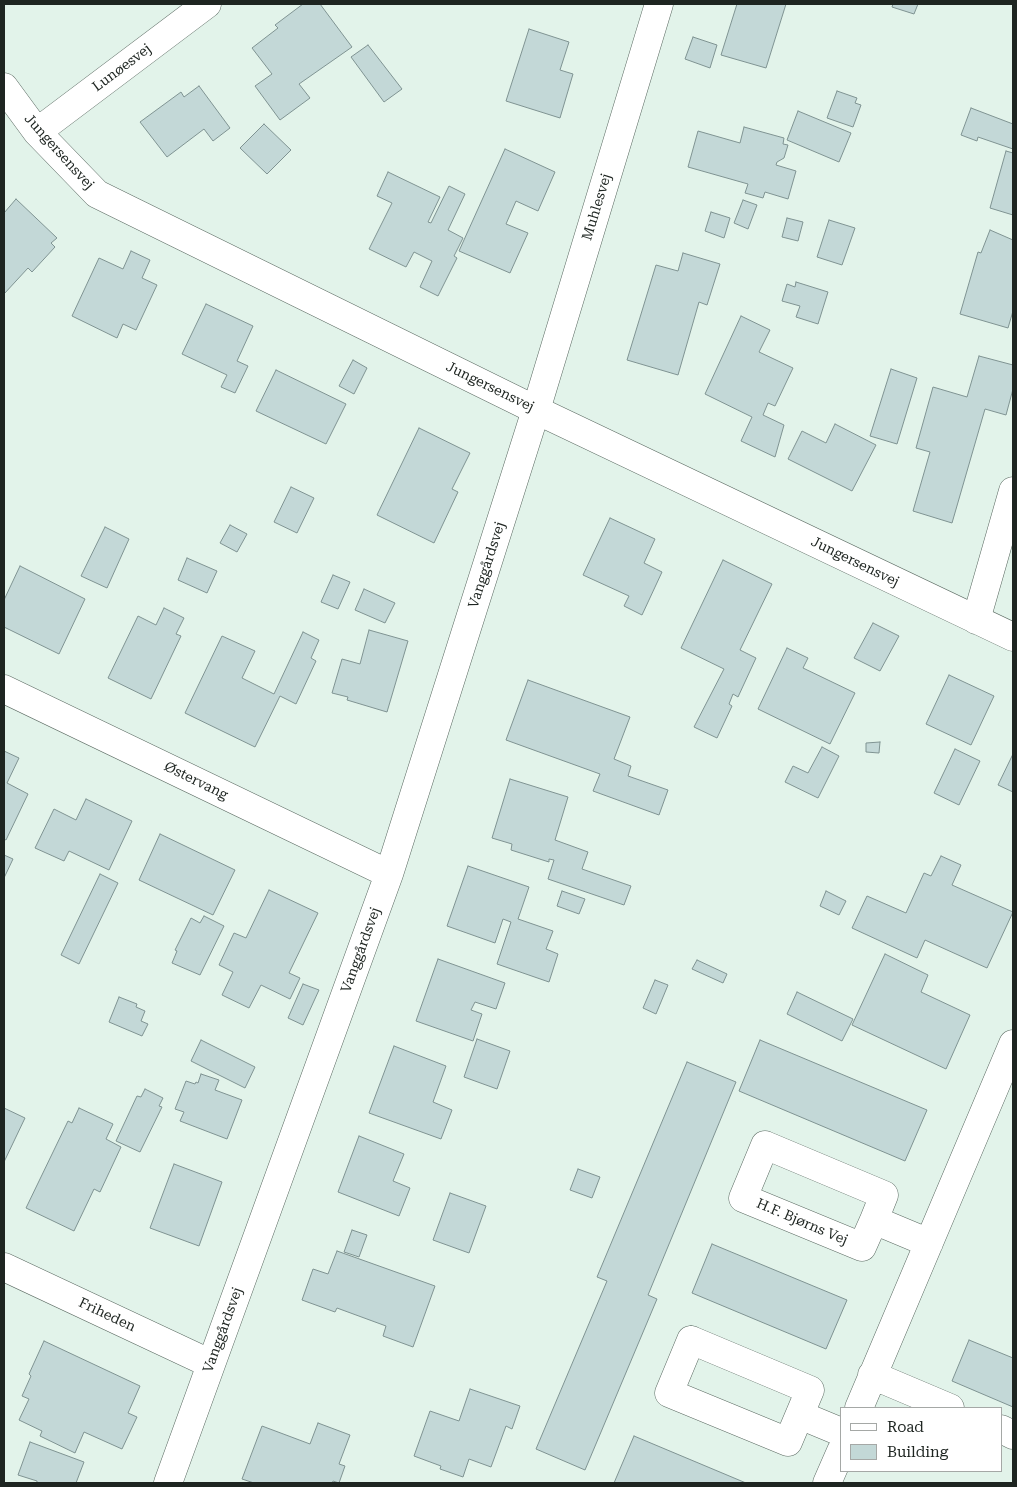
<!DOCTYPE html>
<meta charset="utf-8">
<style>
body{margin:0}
#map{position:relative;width:1017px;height:1487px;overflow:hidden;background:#e2f3ea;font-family:"Roboto Serif",serif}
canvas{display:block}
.frame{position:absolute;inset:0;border:5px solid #1e2521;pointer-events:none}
.legend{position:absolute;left:840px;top:1407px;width:162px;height:65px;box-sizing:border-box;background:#fff;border:1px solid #a5a8a6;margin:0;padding:6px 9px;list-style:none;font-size:15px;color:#1e2521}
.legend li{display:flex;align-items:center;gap:10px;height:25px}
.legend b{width:25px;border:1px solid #a5a8a6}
</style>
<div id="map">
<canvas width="1017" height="1487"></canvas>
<div class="frame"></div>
<ul class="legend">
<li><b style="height:6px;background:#fff"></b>Road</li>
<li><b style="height:14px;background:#c3d8d7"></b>Building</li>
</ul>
</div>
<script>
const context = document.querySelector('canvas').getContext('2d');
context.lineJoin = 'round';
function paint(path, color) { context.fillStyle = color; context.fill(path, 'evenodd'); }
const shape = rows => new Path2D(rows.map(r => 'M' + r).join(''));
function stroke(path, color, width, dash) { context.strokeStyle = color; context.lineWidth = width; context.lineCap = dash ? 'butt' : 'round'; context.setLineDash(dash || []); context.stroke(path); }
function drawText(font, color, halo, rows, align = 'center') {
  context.font = font + ' "Roboto Serif",serif'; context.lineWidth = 4; context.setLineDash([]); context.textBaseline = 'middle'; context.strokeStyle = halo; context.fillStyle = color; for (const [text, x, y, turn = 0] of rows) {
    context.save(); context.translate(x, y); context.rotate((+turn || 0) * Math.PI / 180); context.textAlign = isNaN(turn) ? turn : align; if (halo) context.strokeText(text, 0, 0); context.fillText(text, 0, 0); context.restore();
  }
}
const building = shape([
 [303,4,320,4,352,47,299,84,310,98,280,120,255,86,272,74,252,48,278,28,275,25,303,4],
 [737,4,786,4,766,68,721,55,737,4],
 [893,4,918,4,914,14,892,7,893,4],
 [529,29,569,42,560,70,573,74,560,118,506,101,529,29],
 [693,37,717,45,710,68,685,59,693,37],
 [368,45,402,89,384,102,351,57,368,45],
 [199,86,230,128,213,141,204,129,167,157,140,122,181,92,184,97,199,86],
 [837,91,857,98,855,103,861,105,853,127,827,118,837,91],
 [971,108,1013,124,1013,149,978,137,977,141,961,135,971,108],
 [798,111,851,133,839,162,787,140,798,111],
 [264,124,291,150,267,174,240,148,264,124],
 [744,127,784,138,783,144,788,145,784,158,777,162,776,165,796,171,788,199,765,192,763,198,745,193,748,184,688,167,698,131,740,143,744,127],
 [505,149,555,172,538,211,516,201,506,224,528,233,510,273,459,251,505,149],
 [1006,151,1013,153,1013,215,990,208,1006,151],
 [388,172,440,197,428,222,431,223,449,186,465,194,448,230,463,238,454,256,457,258,438,296,420,287,432,261,414,252,406,267,369,249,392,203,377,196,388,172],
 [16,199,57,238,51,243,55,247,32,272,28,268,4,294,4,213,16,199],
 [743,200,757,205,748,229,734,223,743,200],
 [711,212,730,218,724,238,705,231,711,212],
 [787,218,803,222,798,241,782,237,787,218],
 [829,220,855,228,842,265,817,257,829,220],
 [990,230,1013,240,1013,311,1008,328,960,314,978,252,981,253,990,230],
 [131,251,150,260,142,278,157,285,136,330,123,324,117,338,72,316,99,258,123,269,131,251],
 [683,253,720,264,707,305,699,302,678,375,627,360,656,265,678,271,683,253],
 [796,282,828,292,818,324,796,317,800,306,782,301,787,284,795,287,796,282],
 [206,304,253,326,237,361,248,366,235,393,221,387,227,375,182,354,206,304],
 [741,316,770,330,759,352,793,368,775,406,768,403,763,415,784,425,775,457,741,441,752,417,705,394,741,316],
 [979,356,1013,365,1013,389,1006,415,985,409,952,523,913,511,930,452,916,448,933,387,967,397,979,356],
 [353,360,367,368,354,394,339,386,353,360],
 [891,369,917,378,897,444,870,436,891,369],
 [276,370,346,404,326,444,256,411,276,370],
 [835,424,876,445,852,491,788,459,802,431,826,443,835,424],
 [419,428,470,453,452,489,458,492,434,543,377,515,419,428],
 [291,487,314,498,297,533,274,522,291,487],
 [610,518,655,539,644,563,662,572,642,615,624,606,629,596,583,575,610,518],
 [230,525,247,534,237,552,220,543,230,525],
 [105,527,129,539,107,588,81,576,105,527],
 [187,558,217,571,207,593,178,580,187,558],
 [723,560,772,584,740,650,756,658,738,697,733,694,729,704,732,706,717,738,694,727,724,669,681,648,723,560],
 [20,566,85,599,59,654,4,627,4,600,20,566],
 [333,575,350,582,338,609,321,602,333,575],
 [364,589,395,603,385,623,355,610,364,589],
 [164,608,184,618,176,634,181,636,151,699,108,678,138,616,156,625,164,608],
 [873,623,899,636,880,671,854,658,873,623],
 [369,630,408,641,387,712,347,700,348,697,332,693,342,659,360,664,369,630],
 [303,632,319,640,311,658,316,661,296,704,280,696,255,747,185,713,222,636,255,651,242,678,274,694,303,632],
 [787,648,808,658,803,668,855,693,830,744,758,709,787,648],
 [949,675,994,696,971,745,926,724,949,675],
 [528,680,630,717,614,759,631,766,628,776,668,790,659,815,593,791,600,774,506,740,528,680],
 [880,742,879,753,866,752,866,743,880,742],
 [822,747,839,756,818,798,785,782,793,766,808,773,822,747],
 [955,749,980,761,959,805,934,793,955,749],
 [4,751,19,758,7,783,28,794,6,840,4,839,4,751],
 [1013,754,1013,792,998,785,1013,754],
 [510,779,568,797,555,840,588,852,582,869,631,886,624,905,548,879,554,860,549,859,549,862,511,850,512,844,492,838,510,779],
 [86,799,132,821,109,870,69,851,64,861,35,848,54,809,76,820,86,799],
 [160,834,235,870,213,915,139,880,160,834],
 [4,855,13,859,4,878,4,855],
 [941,856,961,865,952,885,1013,912,987,968,925,940,917,958,852,928,867,896,906,913,924,873,931,876,941,856],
 [468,866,529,887,518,919,553,931,546,949,558,954,549,982,497,964,511,922,503,919,495,943,447,926,468,866],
 [100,874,118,883,79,964,61,955,100,874],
 [269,890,318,913,289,973,300,978,290,999,261,985,249,1008,222,995,233,972,219,965,234,933,246,938,269,890],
 [562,891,585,899,579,914,557,906,562,891],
 [826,891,846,901,839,915,820,906,826,891],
 [204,916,224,926,200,975,172,963,177,951,175,950,191,918,200,923,204,916],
 [885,954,928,975,921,992,970,1015,946,1069,852,1025,885,954],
 [438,959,505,983,496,1009,475,1002,471,1010,482,1014,473,1041,416,1021,438,959],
 [697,960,727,974,723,983,692,969,697,960],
 [655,980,668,985,656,1014,643,1008,655,980],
 [303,984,319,990,303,1025,288,1018,303,984],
 [797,992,853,1019,842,1041,787,1014,797,992],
 [119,997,137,1004,136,1007,145,1011,141,1021,148,1024,142,1036,109,1022,119,997],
 [477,1039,510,1051,497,1089,464,1077,477,1039],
 [201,1040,255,1067,245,1088,191,1061,201,1040],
 [760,1040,927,1110,905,1161,739,1091,760,1040],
 [394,1046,446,1066,433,1102,452,1110,441,1139,369,1113,394,1046],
 [687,1062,736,1082,648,1295,657,1299,585,1470,536,1449,607,1281,597,1277,687,1062],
 [201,1074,219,1080,215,1090,242,1100,227,1139,180,1121,184,1112,175,1109,186,1081,195,1084,196,1082,198,1083,201,1074],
 [145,1089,163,1098,159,1106,162,1107,140,1152,116,1141,137,1096,141,1097,145,1089],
 [4,1108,25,1118,4,1162,4,1108],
 [79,1108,113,1124,106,1139,121,1147,100,1192,94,1189,74,1231,26,1208,68,1121,72,1123,79,1108],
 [359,1136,404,1154,393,1181,410,1188,399,1216,338,1192,359,1136],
 [174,1164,222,1182,199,1246,150,1228,174,1164],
 [578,1169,600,1177,592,1198,570,1190,578,1169],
 [450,1193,486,1206,469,1253,433,1240,450,1193],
 [352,1230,367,1235,359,1257,344,1252,352,1230],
 [712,1244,847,1300,826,1349,692,1293,712,1244],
 [337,1251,435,1286,413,1347,383,1336,386,1326,337,1308,335,1312,302,1300,313,1269,328,1274,337,1251],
 [969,1340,1013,1358,1013,1407,952,1381,969,1340],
 [44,1341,140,1386,128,1413,137,1417,122,1449,84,1432,75,1453,40,1436,42,1431,19,1420,29,1399,22,1396,31,1376,29,1374,44,1341],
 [470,1389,520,1406,512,1429,506,1426,491,1467,469,1459,463,1477,440,1469,441,1466,414,1456,430,1411,459,1421,470,1389],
 [318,1423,350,1435,339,1464,345,1466,339,1483,333,1481,332,1483,254,1483,242,1479,262,1426,310,1444,318,1423],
 [634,1436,746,1483,614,1483,634,1436],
 [30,1442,84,1462,76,1483,37,1483,37,1481,18,1475,30,1442]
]);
paint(building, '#c3d8d7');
stroke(building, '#7f9392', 1);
const minor = shape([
 [4,87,37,132,97,194,536,410,1013,637],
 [37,132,207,4],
 [976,620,1013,491],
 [4,689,389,874],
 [874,1220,862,1247,743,1198,765,1145,884,1195,874,1220,929,1243],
 [4,1267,211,1364],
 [691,1340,810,1390,788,1442,669,1393,691,1340],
 [872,1375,950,1408],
 [859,1408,1013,1044],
 [800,1415,841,1432],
 [1001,1429,1013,1435],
 [168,1483,389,874,536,410,659,4],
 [827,1483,841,1451]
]);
stroke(minor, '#5c6b63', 29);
stroke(minor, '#fff', 28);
drawText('14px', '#1e2521', '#fff', [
 ["Lunøesvej",122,68,-37],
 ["Jungersensvej",59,152,48],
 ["Muhlesvej",597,207,-73],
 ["Jungersensvej",490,387,26],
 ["Jungersensvej",855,562,26],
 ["Vanggårdsvej",487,565,-72],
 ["Østervang",196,781,26],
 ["Vanggårdsvej",361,950,-70],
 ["H.F. Bjørns Vej",802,1222,23],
 ["Friheden",107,1315,25],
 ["Vanggårdsvej",223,1330,-70]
]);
</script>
